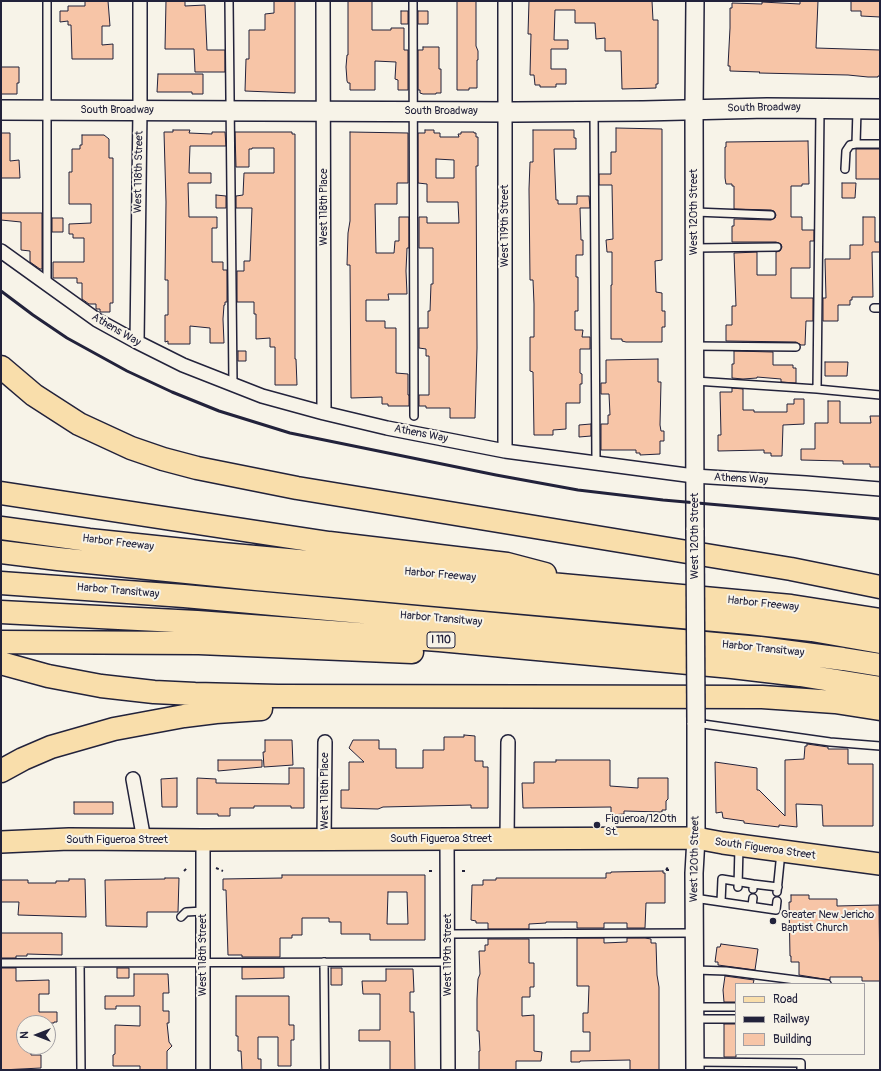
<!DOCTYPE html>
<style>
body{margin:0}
#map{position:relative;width:881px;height:1071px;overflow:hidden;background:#f7f3e8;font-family:Pangolin,sans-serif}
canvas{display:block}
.frame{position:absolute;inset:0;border:2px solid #22223b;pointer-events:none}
.legend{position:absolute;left:735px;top:983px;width:130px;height:72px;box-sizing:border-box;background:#f7f3e8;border:1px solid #a29fa3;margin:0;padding:5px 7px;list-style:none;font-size:12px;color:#22223b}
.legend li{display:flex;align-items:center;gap:8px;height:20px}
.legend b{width:20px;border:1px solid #a29fa3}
.north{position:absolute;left:16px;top:1015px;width:40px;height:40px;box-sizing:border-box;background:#f7f3e8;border:1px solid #a29fa3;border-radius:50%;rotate:270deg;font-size:11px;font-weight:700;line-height:16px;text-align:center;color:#22223b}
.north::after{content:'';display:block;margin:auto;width:14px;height:18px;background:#22223b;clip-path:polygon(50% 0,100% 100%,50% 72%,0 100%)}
</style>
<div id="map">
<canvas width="881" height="1071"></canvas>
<div class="frame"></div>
<ul class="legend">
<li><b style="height:5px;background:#f9deab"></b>Road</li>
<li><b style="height:5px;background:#22223b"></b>Railway</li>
<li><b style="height:11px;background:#f7c5a7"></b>Building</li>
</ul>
<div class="north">N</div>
</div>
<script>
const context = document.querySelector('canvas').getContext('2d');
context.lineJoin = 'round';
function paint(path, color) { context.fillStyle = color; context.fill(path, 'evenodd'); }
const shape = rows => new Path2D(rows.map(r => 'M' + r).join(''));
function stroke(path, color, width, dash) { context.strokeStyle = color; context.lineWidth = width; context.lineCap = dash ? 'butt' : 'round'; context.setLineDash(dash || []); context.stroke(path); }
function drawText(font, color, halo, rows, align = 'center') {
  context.font = font + ' Pangolin,sans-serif'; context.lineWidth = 4; context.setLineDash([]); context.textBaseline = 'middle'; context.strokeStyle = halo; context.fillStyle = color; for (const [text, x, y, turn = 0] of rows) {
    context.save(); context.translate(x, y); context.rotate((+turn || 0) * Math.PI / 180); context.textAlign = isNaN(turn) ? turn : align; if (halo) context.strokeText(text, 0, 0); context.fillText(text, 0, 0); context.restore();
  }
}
const building = shape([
 [85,1,108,1,110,26,102,26,102,45,113,44,113,59,72,59,71,25,68,25,68,21,60,22,60,11,68,11,68,6,85,6,85,1],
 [166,1,185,1,185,6,205,5,207,50,225,50,225,72,195,72,194,49,165,49,166,1],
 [274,1,295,1,295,93,245,91,246,59,249,59,249,30,265,30,265,14,274,13,274,1],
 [348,1,372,1,372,30,391,30,391,28,404,28,404,50,408,50,408,90,398,90,398,80,395,79,396,62,375,61,375,90,350,90,350,83,348,83,347,81,346,67,347,55,348,55,348,1],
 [457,1,476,1,476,46,478,51,478,60,477,60,477,88,469,88,469,90,457,90,457,1],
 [529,1,652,1,653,20,658,20,658,84,656,84,656,88,622,89,621,51,605,51,605,38,596,39,595,23,575,23,575,10,555,10,554,40,568,40,568,49,551,49,551,69,566,69,566,84,556,84,556,87,540,87,540,85,535,85,534,75,530,75,531,34,528,34,529,1],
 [800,1,818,1,816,48,880,50,880,76,878,76,878,77,868,77,848,75,759,73,760,72,730,71,730,66,728,66,730,28,730,8,732,8,732,3,762,4,762,2,800,4,800,1],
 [851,1,880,1,880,17,861,16,861,11,851,11,851,1],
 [401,11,408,11,408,24,401,24,401,11],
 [418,11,428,11,428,24,418,24,418,11],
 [423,47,439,47,439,69,441,69,441,93,436,93,436,94,423,94,420,93,420,90,418,90,418,50,423,50,423,47],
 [1,67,19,67,19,83,17,83,17,94,1,94,1,67],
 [158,74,203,74,203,94,192,94,192,92,157,92,158,74],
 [616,128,662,129,662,260,655,261,656,292,662,293,662,311,665,311,665,327,662,327,662,342,626,342,622,341,622,339,611,339,611,285,612,285,612,252,607,252,606,240,613,239,612,185,599,185,599,174,611,174,611,152,616,152,616,128],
 [173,130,190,130,189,133,212,134,212,132,225,132,226,146,190,146,189,173,211,173,211,183,188,183,189,217,217,217,217,228,212,228,212,262,223,262,223,270,227,270,227,302,225,302,225,305,224,305,223,319,224,343,210,343,210,328,190,326,190,344,168,344,168,341,165,342,165,315,168,315,168,280,165,280,166,202,164,132,173,132,173,130],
 [425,130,434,130,434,133,440,133,440,137,459,137,458,134,461,134,461,132,474,132,474,133,476,133,476,137,478,137,478,166,476,166,477,348,475,418,450,418,450,408,426,408,426,406,419,406,419,395,429,395,429,356,426,356,426,349,419,348,419,328,428,328,428,311,430,311,431,284,433,284,433,248,419,248,419,217,427,217,427,223,459,223,458,202,427,202,427,184,418,183,418,133,425,133,425,130],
 [436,159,454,160,454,178,436,178,436,159],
 [533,130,574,130,574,138,576,138,576,149,554,149,556,200,558,200,558,204,577,204,577,196,589,196,590,208,580,208,581,240,583,240,583,255,576,255,576,277,578,277,578,311,575,311,575,330,583,330,582,337,590,337,590,349,580,349,580,373,582,374,582,384,580,384,580,403,566,403,566,429,553,430,553,435,534,435,533,372,530,371,530,337,534,337,534,304,533,280,530,280,529,189,530,162,533,162,533,130],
 [235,132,292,132,292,134,295,134,295,359,296,359,297,385,275,385,275,347,270,347,270,338,256,339,256,314,254,314,254,302,237,302,237,271,244,271,244,261,250,261,252,208,236,208,236,196,243,195,244,173,274,173,274,148,252,148,252,149,249,149,249,167,236,167,235,132],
 [350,132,408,133,408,183,397,183,397,204,375,204,376,253,394,253,395,241,399,241,399,217,409,217,409,248,407,248,406,271,407,294,388,294,389,300,366,300,366,321,385,321,385,328,396,328,396,373,408,374,408,395,409,395,409,406,388,406,388,404,382,404,382,397,351,398,350,265,347,265,348,233,350,221,350,132],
 [1,133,10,133,10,161,19,160,20,178,1,178,1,133],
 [82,135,104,135,109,139,109,158,113,158,113,303,110,303,110,312,100,312,100,309,96,309,96,304,89,304,82,299,82,283,77,283,77,278,53,278,53,262,84,262,84,238,73,238,73,234,69,234,69,224,91,223,91,204,69,204,69,172,72,172,72,149,80,149,80,145,82,145,82,135],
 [808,141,809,184,802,184,802,186,791,186,791,217,802,217,802,230,814,230,814,241,810,241,810,268,791,268,791,298,813,298,813,321,806,321,805,345,801,345,796,342,726,341,726,325,732,325,732,306,736,306,734,253,757,252,757,275,776,275,776,252,780,251,782,247,781,244,776,242,732,242,732,226,734,226,734,219,771,220,775,218,776,215,774,211,771,210,734,209,734,186,732,186,732,184,726,184,725,178,725,147,726,147,726,142,808,141],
 [856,149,880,149,880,179,856,179,856,149],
 [842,183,856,183,855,198,842,198,842,183],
 [216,195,226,196,226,208,216,208,216,195],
 [1,213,42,213,42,269,40,269,30,262,30,251,21,250,21,222,1,220,1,213],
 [863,217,875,217,875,242,880,242,880,252,872,252,873,297,852,297,852,300,850,300,850,305,838,305,838,321,823,321,823,298,826,298,825,259,850,259,850,245,863,245,863,217],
 [52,218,63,218,63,232,52,232,52,218],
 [238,351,246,351,246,361,238,361,238,351],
 [734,351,773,352,773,365,793,365,793,368,796,368,796,383,781,382,781,379,757,377,757,378,743,379,732,378,732,364,734,364,734,351],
 [658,359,658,382,661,382,660,425,661,431,664,431,664,441,660,441,660,454,640,455,640,453,636,453,636,450,601,450,601,424,608,424,608,415,610,415,609,394,601,394,601,383,606,383,606,360,658,359],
 [825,362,848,362,847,376,825,376,825,362],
 [732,388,743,389,743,410,754,410,754,412,787,412,787,404,794,404,794,399,804,399,804,424,783,425,782,456,771,456,771,453,764,453,764,450,718,451,718,435,721,435,720,392,732,392,732,388],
 [828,401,840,401,840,423,871,423,870,416,880,416,880,467,870,467,870,464,843,464,843,461,801,460,801,449,815,449,815,423,828,423,828,401],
 [591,424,591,436,579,437,579,425,591,424],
 [464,735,475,736,475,761,483,761,483,767,488,767,488,808,471,808,471,805,383,807,378,809,341,808,341,790,349,790,349,762,364,762,349,748,353,740,379,740,379,749,396,749,396,768,423,768,423,750,444,750,444,737,464,737,464,735],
 [265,740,292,740,293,765,264,767,263,752,265,752,265,740],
 [807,744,828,747,828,749,848,749,848,764,873,764,873,826,823,826,822,805,796,804,797,827,779,825,779,827,744,823,744,821,723,818,722,812,716,813,715,762,757,768,757,790,759,790,785,816,785,760,804,759,805,746,807,746,807,744],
 [218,760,262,760,262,767,218,771,218,760],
 [556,760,610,760,610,786,638,788,638,778,668,778,668,799,666,801,666,810,662,810,662,812,624,811,624,814,611,815,611,807,523,808,522,783,534,783,534,762,556,762,556,760],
 [289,768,304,768,304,808,291,808,291,806,254,806,254,808,230,808,230,816,218,816,218,814,197,814,197,778,216,779,216,783,289,784,289,768],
 [177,778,177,807,162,807,161,779,177,778],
 [74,802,113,802,113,814,74,814,74,802],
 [663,871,663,873,665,873,665,903,646,903,645,928,627,928,627,923,604,923,604,928,577,928,577,922,546,922,546,923,529,924,529,929,488,929,488,923,476,923,476,921,471,920,472,885,483,885,483,880,496,880,496,878,606,878,606,873,611,873,611,872,663,871],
 [282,875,425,875,425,940,370,940,370,934,341,934,341,922,329,922,329,918,302,918,302,935,292,935,292,938,280,938,280,957,242,957,242,955,228,955,226,890,223,890,223,879,282,878,282,875],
 [388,892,407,892,408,924,387,924,388,892],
 [165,878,179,878,178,912,147,912,147,927,106,926,105,880,165,879,165,878],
 [69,879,85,879,86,917,18,915,19,902,1,902,1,882,2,880,28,880,28,883,56,883,56,881,69,881,69,879],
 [791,895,809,895,809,899,837,899,837,906,879,905,880,981,862,981,862,977,830,977,830,980,799,975,799,962,791,962,791,956,790,956,789,902,791,902,791,895],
 [1,933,62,933,62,955,27,954,27,956,16,956,16,958,1,958,1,933],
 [577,938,604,938,604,943,627,942,627,938,645,938,651,939,651,943,656,943,657,975,659,987,659,1070,630,1070,630,1060,580,1061,580,1062,571,1062,571,1051,590,1051,590,1032,583,1032,583,1013,588,1013,589,986,577,986,577,938],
 [488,939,529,939,529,963,534,963,534,987,530,987,530,997,522,997,522,1016,534,1015,534,1051,542,1052,541,1061,516,1061,516,1070,479,1070,479,1051,480,1051,479,1031,477,1031,477,999,478,979,480,974,479,951,485,951,485,945,488,945,488,939],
 [721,944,758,949,755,970,718,965,718,962,715,962,717,947,720,947,721,944],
 [242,967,284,967,284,978,242,979,242,967],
 [1,968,16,968,16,981,49,980,49,994,39,994,39,1012,57,1012,57,1022,54,1022,54,1023,24,1023,24,1047,31,1047,31,1055,41,1055,41,1068,1,1070,1,968],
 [117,968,129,968,129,978,117,978,117,968],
 [331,968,342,968,342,985,331,985,331,968],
 [386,969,413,969,414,992,410,992,410,1012,414,1012,415,1070,390,1070,390,1041,359,1041,359,1030,380,1030,380,994,363,994,362,981,386,981,386,969],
 [134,974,168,974,169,993,163,993,163,1011,169,1011,169,1023,167,1023,169,1042,172,1046,167,1051,167,1070,140,1070,140,1066,113,1066,113,1055,115,1054,115,1025,140,1026,140,1006,116,1006,116,1009,105,1009,105,996,134,996,134,974],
 [725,976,754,980,753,984,736,984,736,1002,724,1002,723,990,725,976],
 [236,996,289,996,289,1025,294,1025,294,1040,291,1040,291,1066,278,1066,278,1037,258,1037,258,1059,261,1059,261,1070,242,1070,241,1051,238,1051,238,1036,236,1036,236,996],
 [724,1024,736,1024,736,1057,724,1057,724,1024]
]);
paint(building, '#f7c5a7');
stroke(building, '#22223b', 1);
const service = shape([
 [47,1,47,285],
 [229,1,233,384],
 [413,1,414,416],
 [857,110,856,144,880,144],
 [594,111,596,463],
 [845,169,846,151,850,145,856,144],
 [695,212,771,215],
 [695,248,777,247],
 [874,308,880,308],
 [694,346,796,347],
 [695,381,817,389,880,395],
 [817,389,820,110],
 [696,723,830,742,880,746],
 [753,884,778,887],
 [738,887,739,847],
 [777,892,781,852],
 [694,898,776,910,777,901],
 [721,902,722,879,753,884,753,889],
 [752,906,753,898],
 [181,917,186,912,203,911],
 [448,934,694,933],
 [324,962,325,1070],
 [1,963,448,962],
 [80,963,81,1070],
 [695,970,726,971,827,984],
 [695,1007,736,1007],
 [695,1019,736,1019],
 [695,1062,801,1063,801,1070]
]);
const minor = shape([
 [323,1,324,413],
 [505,1,505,451],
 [1,251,97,320,137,342,183,365,262,396,324,413,387,428,505,451,694,476,806,483,880,489],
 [137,342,140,110,140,1],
 [133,779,144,840],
 [447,839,448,1070],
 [507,839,508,742],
 [203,840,203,1070],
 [324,840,325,742]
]);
const tertiary = shape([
 [695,530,694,109,695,1],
 [695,1070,694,873,696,838,696,723]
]);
const secondary = shape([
 [1,110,515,112,643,111,767,108,880,109]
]);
const primary = shape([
 [1,842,69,839,203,840,696,838,723,843,880,864]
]);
const motorway = shape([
 [1,367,34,395,79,424,131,448,163,459,197,468,297,488,791,569,880,587],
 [1,493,329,543,507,564,545,574],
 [1,528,89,540,222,554,791,606,880,620],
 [1,552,58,559,256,579,749,623,812,630,880,642],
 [1,583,184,596,760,648,843,659,880,665],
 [1,612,197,622,439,640,732,667,800,675,880,688],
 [1,642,199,643,412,652],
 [1,663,48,676,101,686,154,692,195,694,278,696,762,697,835,702,880,709],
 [1,771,23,759,51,747,114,729,184,716,216,712,261,709]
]);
stroke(service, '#22223b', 10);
stroke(minor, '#22223b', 16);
stroke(tertiary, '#22223b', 20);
stroke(secondary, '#22223b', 22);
stroke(primary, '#22223b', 24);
stroke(motorway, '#22223b', 25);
stroke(shape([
 [216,868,223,871],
 [666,870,671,870],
 [666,870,668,867],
 [184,871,188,867],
 [429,871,435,871],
 [462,871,466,871]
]), '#22223b', 2, [3, 3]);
stroke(service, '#f7f3e8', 7);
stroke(minor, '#f7f3e8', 13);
stroke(tertiary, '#f7f3e8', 17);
stroke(secondary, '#f7f3e8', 19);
stroke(primary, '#f9deab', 21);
stroke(motorway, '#f9deab', 22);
stroke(shape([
 [1,291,33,315,67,338,127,371,172,392,219,411,290,433,496,475,578,490,663,500,880,519]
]), '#22223b', 3);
const tertiaryBridge = shape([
 [695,530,696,723]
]);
stroke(tertiaryBridge, '#22223b', 20, []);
stroke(tertiaryBridge, '#f7f3e8', 17);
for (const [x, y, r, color] of [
 [597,825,4,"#22223b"],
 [773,921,4,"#22223b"]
]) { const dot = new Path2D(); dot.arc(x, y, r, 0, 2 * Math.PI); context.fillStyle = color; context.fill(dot); stroke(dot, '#f7f3e8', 1.5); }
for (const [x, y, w] of [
 [441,640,28]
]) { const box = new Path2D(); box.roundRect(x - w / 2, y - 8, w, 16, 3); context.fillStyle = '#f7f3e8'; context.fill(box); stroke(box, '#22223b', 1); }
drawText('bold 10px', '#22223b', null, [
 ["I 110",441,640]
]);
drawText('11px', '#22223b', '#f7f3e8', [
 ["South Broadway",764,108,-1],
 ["South Broadway",117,110],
 ["South Broadway",441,111],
 ["West 118th Street",139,172,-89],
 ["West 118th Place",324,207,-90],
 ["West 120th Street",694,212,-90],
 ["West 119th Street",505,226,-90],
 ["Athens Way",116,330,30],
 ["Athens Way",421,434,11],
 ["Athens Way",741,479,3],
 ["West 120th Street",695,536,-90],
 ["Harbor Freeway",118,543,7],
 ["Harbor Freeway",440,575,5],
 ["Harbor Transitway",118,591,5],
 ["Harbor Freeway",763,604,6],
 ["Harbor Transitway",441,619,5],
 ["Harbor Transitway",763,649,6],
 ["West 118th Place",325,791,-90],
 ["South Figueroa Street",441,839],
 ["South Figueroa Street",117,840],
 ["South Figueroa Street",765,849,8],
 ["West 120th Street",695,859,-89],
 ["West 118th Street",203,955,-90],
 ["West 119th Street",448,955,-90]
]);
drawText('11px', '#22223b', '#f7f3e8', [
 ["Figueroa/120th",605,819],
 ["St.",605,832],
 ["Greater New Jericho",781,915],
 ["Baptist Church",781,928]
], 'left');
</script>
